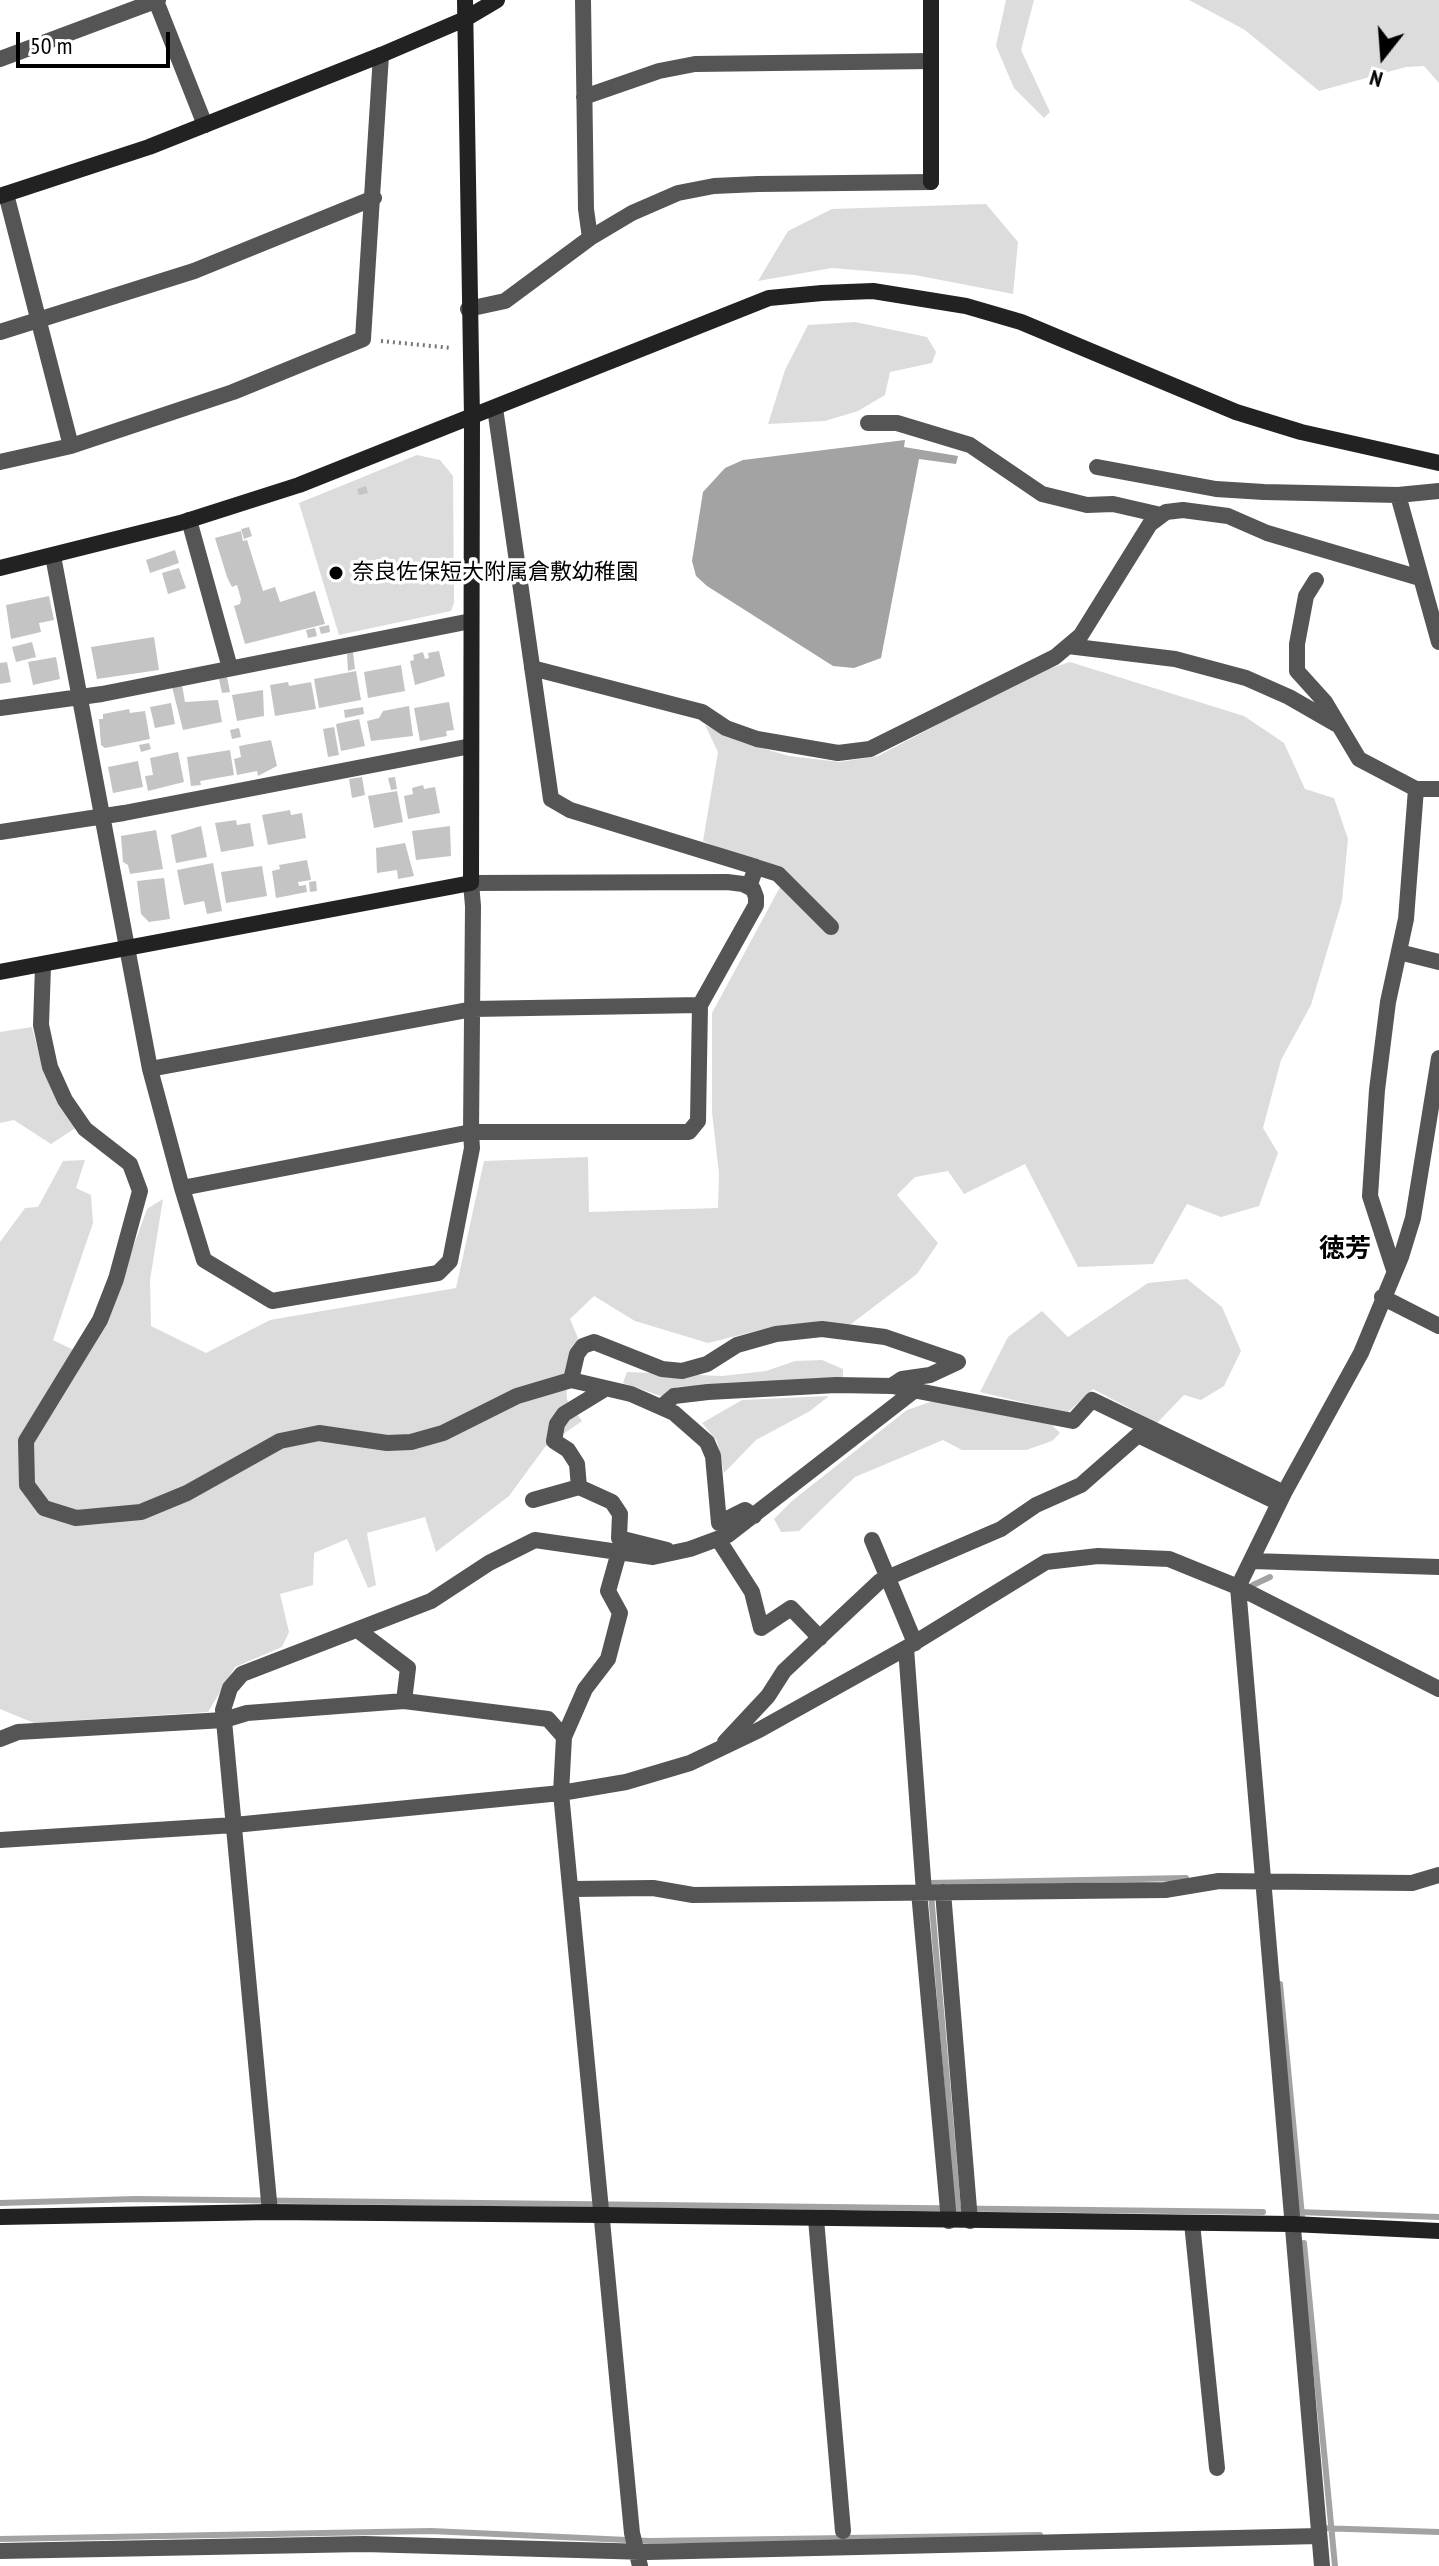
<!DOCTYPE html>
<meta charset="utf-8">
<style>
body{margin:0}
#map{position:relative;width:1439px;height:2566px;overflow:hidden;background:#fff;font-family:"PT Sans Narrow",sans-serif}
canvas{display:block}
.north{position:absolute;left:1343px;top:16px;width:80px;height:80px;-webkit-text-stroke:6px #fff;paint-order:stroke;rotate:197deg;font-size:22px;font-weight:700;line-height:32px;text-align:center;color:#000}
.north::after{content:'';display:block;margin:auto;width:28px;height:36px;background:#000;clip-path:polygon(50% 0,100% 100%,50% 72%,0 100%)}
.scale{position:absolute;left:16px;top:32px;width:154px;height:36px;box-sizing:border-box;border:4px solid #000;border-top:0;padding-left:10px;font-size:24px;line-height:28px;white-space:nowrap;color:#000;-webkit-text-stroke:6px #fff;paint-order:stroke}
</style>
<div id="map">
<canvas width="1439" height="2566"></canvas>
<div class="north">N</div>
<div class="scale">50 m</div>
</div>
<script>
const context = document.querySelector('canvas').getContext('2d');
context.lineJoin = 'round';
function paint(path, color) { context.fillStyle = color; context.fill(path, 'evenodd'); }
const shape = rows => new Path2D(rows.map(r => 'M' + r).join(''));
function stroke(path, color, width, dash) { context.strokeStyle = color; context.lineWidth = width; context.lineCap = dash ? 'butt' : 'round'; context.setLineDash(dash || []); context.stroke(path); }
function drawText(font, color, halo, rows, align = 'center') {
  context.font = font + ' "PT Sans Narrow","Noto Sans JP",sans-serif'; context.lineWidth = 7; context.setLineDash([]); context.textBaseline = 'middle'; context.strokeStyle = halo; context.fillStyle = color; for (const [text, x, y, turn = 0] of rows) {
    context.save(); context.translate(x, y); context.rotate((+turn || 0) * Math.PI / 180); context.textAlign = isNaN(turn) ? turn : align; if (halo) context.strokeText(text, 0, 0); context.fillText(text, 0, 0); context.restore();
  }
}
paint(shape([
 [1006,0,1034,0,1021,50,1050,112,1044,118,1014,88,996,46],
 [1189,0,1439,0,1439,83,1424,66,1406,67,1319,91,1245,30],
 [986,204,1018,242,1013,294,915,275,832,268,758,281,788,231,832,209],
 [855,322,927,337,936,352,932,363,890,372,885,395,858,411,825,421,768,424,785,370,808,325],
 [417,455,440,460,453,476,454,603,451,611,339,635,299,503],
 [1070,662,1244,716,1284,743,1305,789,1334,798,1348,839,1342,901,1311,1005,1281,1060,1263,1128,1278,1153,1259,1206,1221,1217,1187,1204,1153,1264,1078,1267,1025,1164,964,1194,948,1171,915,1177,897,1195,938,1243,917,1274,851,1324,772,1327,708,1343,635,1321,594,1296,570,1319,578,1338,566,1376,567,1400,582,1421,545,1447,509,1496,436,1552,425,1517,367,1533,376,1585,368,1588,347,1539,314,1553,313,1585,280,1594,289,1632,282,1647,235,1667,208,1712,34,1723,0,1709,0,1242,25,1208,38,1207,63,1161,85,1160,76,1188,91,1195,93,1223,53,1340,84,1355,119,1286,147,1209,163,1199,150,1280,151,1326,206,1353,270,1320,456,1288,484,1161,588,1157,589,1212,718,1208,719,1174,712,1112,712,1013,786,876,703,841,718,752,705,725,741,742,789,756,840,762,878,756,1038,672],
 [32,1027,42,1065,77,1127,51,1144,14,1120,0,1123,0,1032],
 [1187,1279,1222,1307,1241,1351,1224,1386,1201,1400,1184,1395,1157,1423,1093,1389,1067,1413,980,1392,1008,1337,1042,1311,1068,1337,1148,1283],
 [822,1360,843,1369,843,1377,676,1387,661,1396,623,1383,627,1372,722,1376,766,1371,795,1361],
 [829,1396,810,1411,756,1440,724,1473,717,1441,702,1423,742,1400],
 [933,1401,1052,1425,1060,1433,1052,1441,1026,1450,962,1450,943,1440,855,1477,799,1531,781,1532,774,1519,792,1501,907,1410]
]), '#dcdcdc');
paint(shape([
 [905,440,904,447,958,456,956,464,919,459,881,658,854,668,833,666,707,586,696,576,692,561,703,492,725,468,743,460]
]), '#a3a3a3');
stroke(shape([
 [1253,1585,1270,1577],
 [930,1883,1186,1878],
 [931,1894,958,2209],
 [1280,1984,1302,2216],
 [0,2203,135,2199,1263,2212],
 [1298,2212,1439,2217],
 [1304,2243,1335,2566],
 [1319,2528,1439,2532],
 [0,2539,431,2531,649,2541,1040,2535]
]), '#a3a3a3', 6);
paint(shape([
 [366,486,368,493,359,495,357,489],
 [249,527,252,536,244,539,241,529],
 [241,531,243,541,247,540,263,591,275,587,280,602,315,591,325,624,245,644,234,606,240,604,241,599,237,585,232,587,227,577,215,538],
 [175,550,179,563,150,573,146,560],
 [179,568,186,588,168,594,162,573],
 [49,596,54,620,39,623,41,632,11,639,6,605],
 [329,625,330,632,321,634,319,627],
 [315,628,317,636,308,638,306,630],
 [154,637,159,670,97,679,91,647],
 [32,642,36,657,16,662,12,647],
 [439,651,445,676,415,685,410,661,414,660,413,655,423,652,425,659,429,658,428,653],
 [353,652,355,669,348,671,347,654],
 [56,657,60,679,33,685,28,662],
 [7,662,11,682,0,684,0,663],
 [401,665,405,691,368,698,364,672],
 [356,671,361,700,319,708,314,679],
 [227,677,230,692,222,693,219,679],
 [288,682,289,686,311,682,316,709,275,716,270,685],
 [182,685,185,702,218,700,222,722,183,730,172,687],
 [263,690,264,716,237,721,232,695],
 [449,702,454,730,446,731,447,736,420,741,414,708],
 [171,703,175,724,155,728,150,707],
 [409,706,413,736,371,741,367,721,379,718,383,711],
 [363,707,364,714,345,718,344,710],
 [129,709,130,713,145,711,150,739,105,748,101,745,99,719,103,719,103,714],
 [359,719,365,746,341,751,336,724],
 [334,727,339,755,328,757,323,729],
 [239,728,241,737,232,739,230,730],
 [271,740,277,766,258,776,257,771,237,775,234,759,241,757,239,746],
 [149,743,151,749,141,752,139,745],
 [230,750,234,775,200,781,201,785,191,786,187,757],
 [178,752,184,782,148,791,145,776,153,775,150,758],
 [138,761,143,787,113,793,108,767],
 [362,777,365,795,352,798,349,779],
 [395,777,397,789,391,790,388,778],
 [423,785,424,789,435,787,440,813,408,819,404,796,413,794,412,788],
 [397,791,403,822,374,828,368,796],
 [290,810,291,815,302,813,306,838,268,845,262,815],
 [236,820,237,825,250,823,254,846,221,852,215,823],
 [201,826,207,857,176,863,171,835],
 [450,826,451,856,416,860,412,831],
 [156,830,163,869,130,874,128,865,123,862,121,836],
 [405,843,414,876,398,879,397,870,377,873,376,848],
 [307,860,311,880,298,882,299,886,306,885,307,892,276,898,272,871,280,869,279,865],
 [213,863,222,911,207,914,204,901,184,905,177,870],
 [262,866,267,896,226,903,221,872],
 [164,878,170,919,149,922,141,914,137,881],
 [316,881,317,891,310,892,309,882]
]), '#c4c4c4');
stroke(shape([
 [381,341,452,348]
]), '#777', 4, [2, 4]);
stroke(shape([
 [583,0,586,209,590,238],
 [156,1,205,125],
 [0,59,158,0],
 [584,97,659,71,695,64,931,61],
 [6,194,71,446],
 [468,309,505,301,590,238,632,213,678,193,714,186,758,184,931,182],
 [0,332,194,271,374,198],
 [495,408,551,799,570,810,756,867,749,887],
 [868,423,897,423,970,445,1042,494,1087,505,1113,504,1161,515],
 [0,462,71,446,233,392,363,339,381,55],
 [1097,467,1216,489,1264,492,1398,495,1439,491],
 [1398,495,1439,642],
 [189,520,230,668],
 [53,556,150,1069,182,1188,204,1260,272,1301,438,1273,450,1261,472,1148,471,1132,473,906,471,883,727,882,743,884,753,889,756,897,756,905,700,1005,698,1121,689,1132,471,1132,182,1188],
 [1316,580,1306,596,1297,644,1297,671,1325,702,1359,759,1416,789,1406,919,1388,1002,1377,1090,1370,1196,1394,1270],
 [1068,646,1175,659,1246,678,1289,697,1336,724],
 [532,668,702,712,726,728,757,739,838,753,870,749,1055,657,1081,635,1150,524,1166,512,1183,510,1228,516,1267,533,1420,578],
 [0,708,102,694,471,621],
 [1416,789,1439,789],
 [0,832,124,813,471,746],
 [756,867,778,874,831,927],
 [1399,952,1439,962],
 [43,966,41,1025,50,1067,65,1100,85,1129,130,1164,140,1191,116,1279,100,1320,26,1441,27,1485,44,1508,76,1518,141,1512,187,1493,280,1441,319,1433,387,1443,411,1442,443,1433,517,1396,571,1380,631,1394,674,1413,707,1442,713,1456,719,1523,745,1510,754,1516],
 [150,1069,473,1009,700,1005],
 [1382,1297,1439,1326],
 [571,1380,577,1354,583,1346,594,1342,662,1369,682,1371,707,1364,737,1345,776,1334,822,1329,885,1337,958,1362,930,1375,902,1379,893,1385],
 [661,1407,674,1396,708,1392,836,1385,892,1386,1073,1421,1092,1400,1284,1493],
 [579,1487,577,1464,568,1450,554,1441,557,1424,564,1414,605,1389],
 [533,1500,579,1487,612,1502,620,1514,619,1538,667,1550],
 [718,1539,752,1592,761,1628,791,1608,820,1638],
 [872,1540,915,1643],
 [1252,1561,1439,1567],
 [359,1631,408,1668,404,1701],
 [906,1648,924,1892],
 [564,1737,585,1689,608,1659,620,1613,608,1591,619,1552],
 [0,1739,18,1732,224,1720,247,1713,404,1701,548,1719,564,1737,561,1793,632,2533,640,2566],
 [725,1742,768,1696,784,1671,880,1581,1001,1529,1036,1505,1081,1485,1138,1435,1279,1503],
 [0,1840,234,1825,561,1793,626,1782,690,1763,759,1730,906,1648,1046,1562,1098,1556,1169,1559,1238,1587,1439,1689],
 [573,1889,653,1888,693,1895,1165,1890,1219,1881,1412,1883,1439,1875],
 [919,1892,949,2221],
 [943,1892,970,2221],
 [270,2212,223,1710,230,1688,242,1674,431,1601,489,1563,535,1540,653,1557,690,1549,728,1535,915,1390],
 [816,2219,843,2531],
 [1192,2223,1217,2468],
 [0,2551,364,2544,648,2552,1319,2536],
 [1322,2566,1238,1587,1284,1493,1361,1353,1401,1257,1413,1218,1439,1058]
]), '#555', 16);
stroke(shape([
 [931,0,931,182],
 [0,196,149,147,381,55,465,19,497,0],
 [0,568,180,523,299,485,769,298,822,293,873,291,966,306,1021,322,1236,412,1301,432,1439,463],
 [0,972,471,883,472,417,465,0],
 [0,2217,270,2212,603,2215,1292,2224,1439,2231]
]), '#222', 16);
for (const [x, y, r, color] of [
 [336,573,8,"#000"]
]) { const dot = new Path2D(); dot.arc(x, y, r, 0, 2 * Math.PI); context.fillStyle = color; context.fill(dot); stroke(dot, '#fff', 3); }
drawText('22px', '#000', '#fff', [
 ["奈良佐保短大附属倉敷幼稚園",352,573]
], 'left');
drawText('bold 26px', '#000', '#fff', [
 ["徳芳",1345,1250]
]);
</script>
